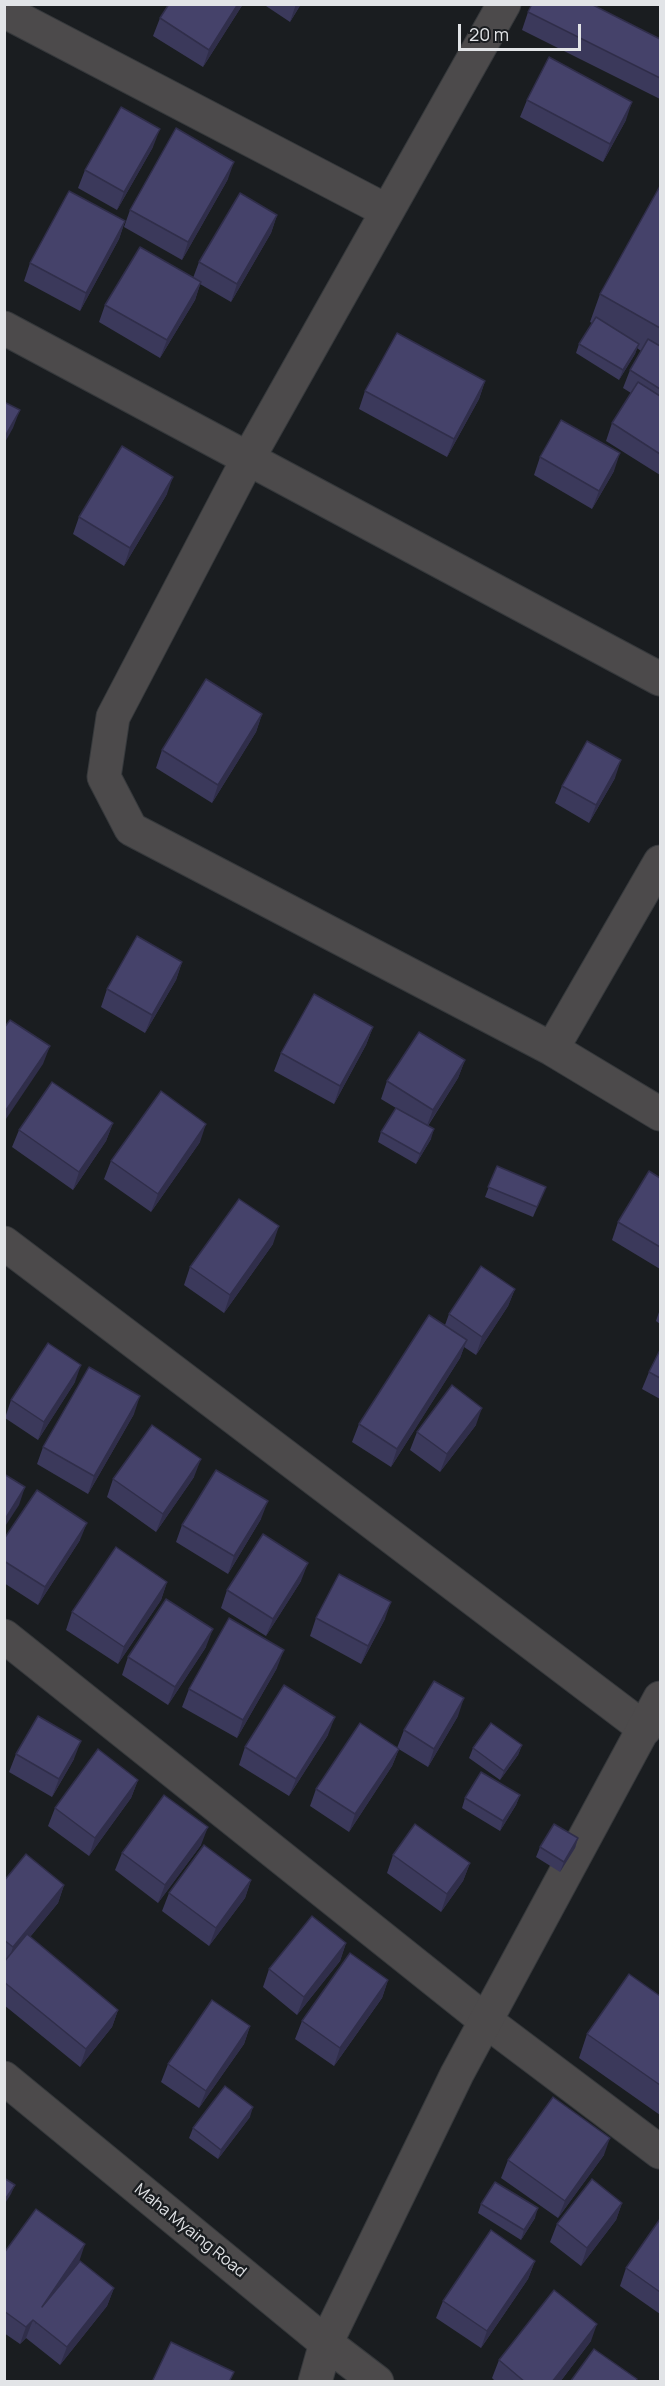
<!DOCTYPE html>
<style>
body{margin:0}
#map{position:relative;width:665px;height:2386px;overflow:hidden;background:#1a1d20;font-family:Manrope,sans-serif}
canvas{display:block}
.frame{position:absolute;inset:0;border:6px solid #e2e4e7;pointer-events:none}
.scale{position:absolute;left:458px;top:24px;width:123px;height:27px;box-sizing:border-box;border:3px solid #e2e4e7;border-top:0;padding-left:8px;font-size:18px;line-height:21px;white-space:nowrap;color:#e2e4e7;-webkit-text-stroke:4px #1a1d20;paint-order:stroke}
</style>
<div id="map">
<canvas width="665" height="2386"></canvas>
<div class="frame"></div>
<div class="scale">20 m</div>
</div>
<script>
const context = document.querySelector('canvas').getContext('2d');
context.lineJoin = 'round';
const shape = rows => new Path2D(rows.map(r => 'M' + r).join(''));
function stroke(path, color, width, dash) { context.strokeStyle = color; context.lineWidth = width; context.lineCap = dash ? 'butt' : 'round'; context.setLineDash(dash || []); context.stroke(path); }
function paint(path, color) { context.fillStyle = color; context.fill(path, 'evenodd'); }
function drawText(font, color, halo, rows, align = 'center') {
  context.font = font + ' Manrope,sans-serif'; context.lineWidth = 5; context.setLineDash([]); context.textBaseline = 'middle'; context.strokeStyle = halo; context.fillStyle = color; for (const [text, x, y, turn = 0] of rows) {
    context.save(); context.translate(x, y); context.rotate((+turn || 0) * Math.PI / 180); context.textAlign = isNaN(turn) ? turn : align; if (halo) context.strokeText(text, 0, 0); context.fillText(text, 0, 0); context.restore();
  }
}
const minor = shape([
 [504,4,249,457,113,717,104,777,131,829,552,1049,660,1114],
 [4,11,387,211],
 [4,328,660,679],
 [552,1049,660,862],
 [4,1243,645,1729],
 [4,1636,486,2021,660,2152]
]);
const tertiary = shape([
 [4,2078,326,2343,377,2382],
 [315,2382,326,2343,457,2074,660,1698]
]);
stroke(minor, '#36393c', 35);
stroke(tertiary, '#36393c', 35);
stroke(minor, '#4c4a4b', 33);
stroke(tertiary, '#4c4a4b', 33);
paint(shape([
 [243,4,203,67,153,36,160,18],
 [263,4,301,4,290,22],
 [528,12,660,39,660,99,522,30],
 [527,100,626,120,603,162,520,117],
 [153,147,117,210,78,188,85,170],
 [228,179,182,260,124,227,130,210],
 [660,186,660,475,606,441,612,423,631,393,623,388,630,370,641,351,637,348,635,354,619,380,576,353,579,344,592,323,590,322,600,294],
 [277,215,271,233,231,302,200,284,195,300,160,358,99,322,105,305,193,278,199,262],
 [125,221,119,239,80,311,24,281,30,263],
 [485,381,479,399,447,457,359,409,365,391],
 [540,457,614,471,592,509,534,475],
 [167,494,124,566,73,534,79,517],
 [262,714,256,732,212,803,156,768,162,750],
 [615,778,589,823,555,803,562,786],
 [182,962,176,980,145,1033,101,1007,107,989],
 [373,1027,366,1045,334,1104,274,1071,281,1053],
 [465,1060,458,1078,428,1126,431,1139,416,1164,378,1142,381,1132,396,1108,381,1099,387,1081],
 [113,1123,106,1141,73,1190,12,1147,19,1130],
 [200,1142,151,1212,104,1179,111,1161],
 [497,1166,546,1187,533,1217,485,1197],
 [660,1178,660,1269,612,1240,618,1222],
 [273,1244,224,1313,184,1285,190,1267],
 [515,1289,508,1306,476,1355,464,1347,460,1358,391,1467,352,1442,359,1424,445,1325,449,1314],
 [660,1309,660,1324,656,1321],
 [660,1350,660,1399,642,1389,649,1372],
 [75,1382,38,1440,5,1418,11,1400],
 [134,1414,88,1494,37,1464,43,1447],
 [476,1425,440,1472,410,1450,417,1432],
 [194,1477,156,1532,107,1497,113,1479],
 [261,1519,228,1574,176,1542,182,1525],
 [4,1539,80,1540,38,1605,4,1583],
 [301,1581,266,1636,221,1608,227,1590],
 [167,1582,161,1600,118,1664,66,1630,72,1612],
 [316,1618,385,1619,361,1664,310,1636],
 [206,1647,168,1705,122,1675,128,1657],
 [277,1668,237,1738,182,1707,189,1689],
 [458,1716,428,1767,397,1748,404,1730],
 [328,1735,289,1796,239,1765,245,1747],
 [522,1745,518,1755,500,1780,469,1758,473,1748],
 [399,1749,392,1766,349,1832,310,1806,316,1789],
 [16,1754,74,1759,52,1797,9,1772],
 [138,1780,131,1798,89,1856,48,1826,55,1808],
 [520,1795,516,1805,500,1831,462,1808,465,1798],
 [578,1838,575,1848,560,1872,536,1857,540,1847],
 [201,1845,158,1903,115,1870,122,1853],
 [393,1855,470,1863,463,1881,441,1912,387,1873],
 [251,1880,245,1898,209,1946,162,1911,169,1893],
 [4,1881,64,1885,58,1903,30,1937,118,2010,112,2027,80,2067,4,2005],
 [346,1943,340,1961,297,2015,263,1987,269,1969],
 [388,1980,382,1998,334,2066,295,2039,302,2021],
 [660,1996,660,2115,579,2058,587,2034],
 [250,2026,244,2044,199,2108,161,2082,168,2064],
 [250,2117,218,2159,189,2138,193,2128],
 [604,2155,558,2218,501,2178,508,2160],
 [622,2203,616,2220,581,2266,550,2242,557,2224],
 [481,2204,535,2218,521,2240,478,2213],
 [660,2219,660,2314,620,2286,626,2268],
 [4,2253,79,2262,114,2288,107,2306,60,2365,26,2338,20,2344,4,2333],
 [535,2261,528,2279,481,2348,436,2318,443,2301],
 [591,2341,560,2382,496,2382,492,2378,499,2360]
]), '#3b395b');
paint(shape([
 [238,4,243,4,203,67,209,50],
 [296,4,301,4,290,22],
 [632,102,626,120,603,162,610,144],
 [160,129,153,147,117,210,124,192],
 [234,162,228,179,182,260,188,242],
 [277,215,271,233,231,302,237,284],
 [125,221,119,239,80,311,86,293],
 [201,282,195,300,160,358,167,340],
 [639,344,635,354,619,380,623,370],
 [485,381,479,399,447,457,454,439],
 [20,410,13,428,4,444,4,438],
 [620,453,614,471,592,509,599,491],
 [173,477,167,494,124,566,130,548],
 [262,714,256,732,212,803,218,785],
 [621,760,615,778,589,823,596,805],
 [182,962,176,980,145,1033,152,1015],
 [373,1027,366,1045,334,1104,340,1086],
 [50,1046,43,1064,4,1122,4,1113],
 [465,1060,458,1078,426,1128,433,1110],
 [113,1123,106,1141,73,1190,79,1172],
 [206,1124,200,1142,151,1212,158,1194],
 [434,1129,431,1139,416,1164,420,1154],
 [279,1226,273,1244,224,1313,230,1295],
 [515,1289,508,1306,476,1355,482,1337],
 [467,1340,460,1358,391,1467,397,1449],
 [81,1365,75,1382,38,1440,44,1422],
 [140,1396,134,1414,88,1494,94,1476],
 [482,1408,476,1425,440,1472,447,1454],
 [201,1459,194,1477,156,1532,163,1514],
 [25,1487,19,1505,4,1528,4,1521],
 [268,1501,261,1519,228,1574,234,1556],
 [87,1523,80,1540,38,1605,45,1587],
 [308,1563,301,1581,266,1636,273,1619],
 [167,1582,161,1600,118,1664,124,1647],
 [391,1602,385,1619,361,1664,368,1646],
 [213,1629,206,1647,168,1705,175,1687],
 [284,1650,277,1668,237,1738,243,1720],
 [464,1698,458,1716,428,1767,434,1749],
 [335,1717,328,1735,289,1796,296,1779],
 [81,1741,74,1759,52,1797,59,1779],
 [522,1745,518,1755,500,1780,504,1771],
 [399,1749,392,1766,349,1832,355,1814],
 [138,1780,131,1798,89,1856,95,1838],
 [520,1795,516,1805,500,1831,503,1821],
 [208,1827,201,1845,158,1903,165,1885],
 [578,1838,575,1848,560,1872,564,1862],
 [470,1863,463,1881,441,1912,447,1894],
 [251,1880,245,1898,209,1946,216,1928],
 [64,1885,58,1903,7,1965,13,1947],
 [346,1943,340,1961,297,2015,304,1997],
 [388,1980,382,1998,334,2066,340,2048],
 [118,2010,112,2027,80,2067,86,2049],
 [250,2026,244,2044,199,2108,206,2091],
 [253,2107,250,2117,218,2159,221,2150],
 [610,2138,604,2155,558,2218,565,2201],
 [15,2185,11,2194,4,2205,4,2201],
 [622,2203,616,2220,581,2266,587,2248],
 [538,2208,535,2218,521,2240,524,2230],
 [85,2244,79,2262,35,2325,42,2307],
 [535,2261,528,2279,481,2348,487,2331],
 [114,2288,107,2306,60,2365,67,2347],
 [33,2320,26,2338,20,2344,26,2327],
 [597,2324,591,2341,560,2382,552,2382]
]), '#302e4a');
const building = shape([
 [169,4,238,4,209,50,160,18,169,4],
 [532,4,591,4,660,39,660,78,528,12,532,4],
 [549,57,632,102,610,144,527,100,549,57],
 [121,107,160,129,124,192,85,170,121,107],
 [176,128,234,162,188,242,130,210,176,128],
 [660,186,660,328,600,294,660,186],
 [69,191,125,221,86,293,30,263,69,191],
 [240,193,277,215,237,284,199,262,240,193],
 [140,247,201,282,167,340,105,305,140,247],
 [596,317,639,344,623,370,579,344,596,317],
 [397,333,485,381,454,439,365,391,397,333],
 [648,339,660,346,660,389,630,370,648,339],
 [638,382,660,396,660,454,612,423,638,382],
 [4,402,20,410,4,438,4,402],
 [561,420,620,453,599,491,540,457,561,420],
 [122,446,173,477,130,548,79,517,122,446],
 [206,679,262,714,218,785,162,750,206,679],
 [587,741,621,760,596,805,562,786,587,741],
 [137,936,182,962,152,1015,107,989,137,936],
 [314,994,373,1027,340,1086,281,1053,314,994],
 [10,1020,50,1046,4,1113,4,1028,10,1020],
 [419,1032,465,1060,433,1110,387,1081,419,1032],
 [52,1082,113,1123,79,1172,19,1130,52,1082],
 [161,1091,206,1124,158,1194,111,1161,161,1091],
 [396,1108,434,1129,420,1154,381,1132,396,1108],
 [497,1166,546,1187,537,1207,488,1187,497,1166],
 [649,1171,660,1178,660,1247,618,1222,649,1171],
 [239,1199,279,1226,230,1295,190,1267,239,1199],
 [481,1266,515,1289,482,1337,449,1314,481,1266],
 [429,1315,467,1340,397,1449,359,1424,429,1315],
 [48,1343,81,1365,44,1422,11,1400,48,1343],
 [660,1350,660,1378,649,1372,660,1350],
 [89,1367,140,1396,94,1476,43,1447,89,1367],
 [452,1385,482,1408,447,1454,417,1432,452,1385],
 [152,1425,201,1459,163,1514,113,1479,152,1425],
 [216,1470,268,1501,234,1556,182,1525,216,1470],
 [4,1474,25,1487,4,1521,4,1474],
 [37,1490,87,1523,45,1587,4,1561,4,1539,37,1490],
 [263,1534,308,1563,273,1619,227,1590,263,1534],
 [116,1547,167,1582,124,1647,72,1612,116,1547],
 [339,1574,391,1602,368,1646,316,1618,339,1574],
 [166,1599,213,1629,175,1687,128,1657,166,1599],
 [229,1618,284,1650,243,1720,189,1689,229,1618],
 [434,1681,464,1698,434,1749,404,1730,434,1681],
 [284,1685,335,1717,296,1779,245,1747,284,1685],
 [38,1716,81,1741,59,1779,16,1754,38,1716],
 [360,1723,399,1749,355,1814,316,1789,360,1723],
 [491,1723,522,1745,504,1771,473,1748,491,1723],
 [98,1749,138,1780,95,1838,55,1808,98,1749],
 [481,1772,520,1795,503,1821,465,1798,481,1772],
 [164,1795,208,1827,165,1885,122,1853,164,1795],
 [415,1824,470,1863,447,1894,393,1855,415,1824],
 [554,1824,578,1838,564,1862,540,1847,554,1824],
 [204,1845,251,1880,216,1928,169,1893,204,1845],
 [26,1854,64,1885,13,1947,4,1940,4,1881,26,1854],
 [312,1916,346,1943,304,1997,269,1969,312,1916],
 [27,1934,118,2010,86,2049,4,1982,4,1962,27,1934],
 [350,1953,388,1980,340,2048,302,2021,350,1953],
 [629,1974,660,1996,660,2085,587,2034,629,1974],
 [212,2000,250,2026,206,2091,168,2064,212,2000],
 [225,2086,253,2107,221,2150,193,2128,225,2086],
 [553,2097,610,2138,565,2201,508,2160,553,2097],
 [4,2178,15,2185,4,2201,4,2178],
 [592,2179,622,2203,587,2248,557,2224,592,2179],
 [495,2182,538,2208,524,2230,481,2204,495,2182],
 [36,2209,85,2244,42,2307,80,2261,114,2288,67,2347,33,2320,26,2327,4,2311,4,2253,36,2209],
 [660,2219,660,2292,626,2268,660,2219],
 [491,2230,535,2261,487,2331,443,2301,491,2230],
 [554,2290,597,2324,552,2382,525,2382,499,2360,554,2290],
 [171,2342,234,2372,229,2382,152,2382,171,2342],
 [594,2349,637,2379,636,2382,570,2382,594,2349]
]);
paint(building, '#45426a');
stroke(building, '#302e4a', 1.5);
drawText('16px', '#e2e4e7', '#1a1d20', [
 ["Maha Myaing Road",190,2231,39]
]);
</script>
